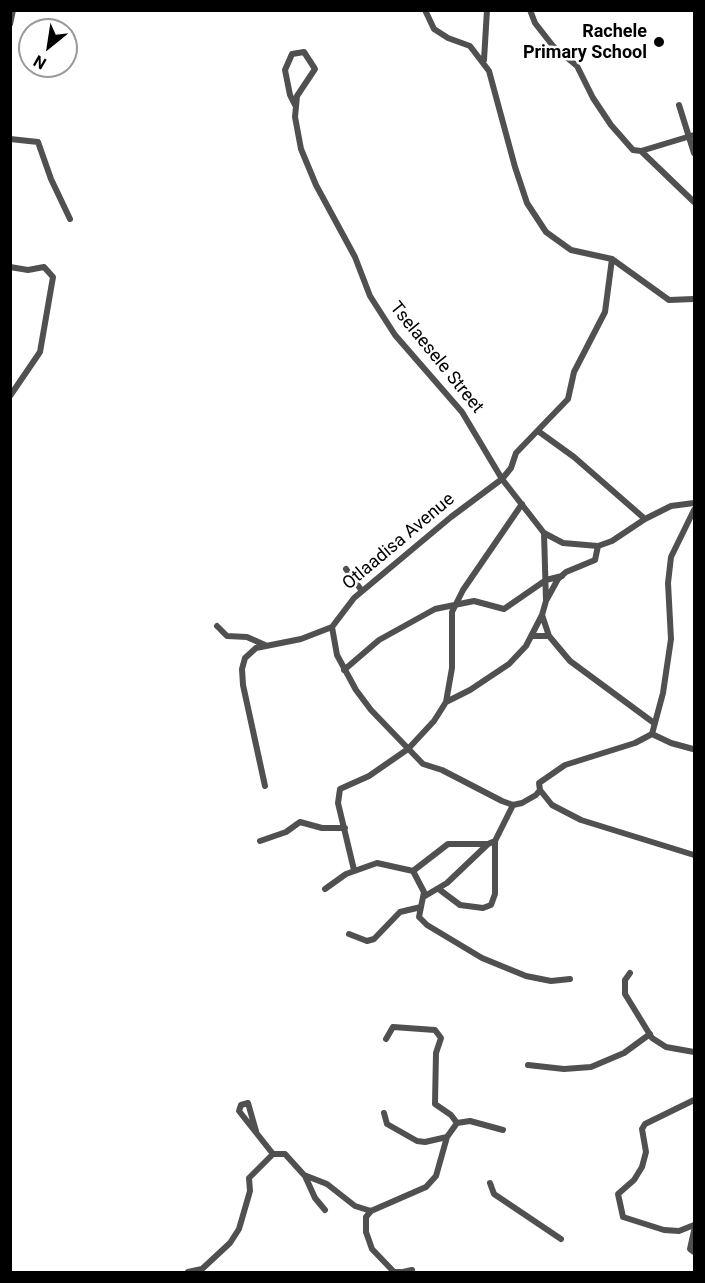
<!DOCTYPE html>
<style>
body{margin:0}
#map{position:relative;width:705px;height:1283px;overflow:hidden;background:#fff;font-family:Roboto,sans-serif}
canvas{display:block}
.frame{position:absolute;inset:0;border:12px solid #000;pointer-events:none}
.north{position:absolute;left:18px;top:18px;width:60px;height:60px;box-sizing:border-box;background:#fff;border:2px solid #999;border-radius:50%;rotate:210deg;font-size:16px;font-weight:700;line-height:24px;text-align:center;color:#000}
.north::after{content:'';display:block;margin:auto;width:21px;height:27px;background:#000;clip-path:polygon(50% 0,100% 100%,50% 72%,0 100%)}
</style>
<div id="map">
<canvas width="705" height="1283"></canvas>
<div class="frame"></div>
<div class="north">N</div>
</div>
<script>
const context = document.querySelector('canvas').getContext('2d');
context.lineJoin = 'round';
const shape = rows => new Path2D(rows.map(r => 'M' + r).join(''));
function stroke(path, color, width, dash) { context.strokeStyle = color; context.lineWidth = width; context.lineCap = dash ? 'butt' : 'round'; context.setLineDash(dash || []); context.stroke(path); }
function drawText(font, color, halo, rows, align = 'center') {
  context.font = font + ' Roboto,sans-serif'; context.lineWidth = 5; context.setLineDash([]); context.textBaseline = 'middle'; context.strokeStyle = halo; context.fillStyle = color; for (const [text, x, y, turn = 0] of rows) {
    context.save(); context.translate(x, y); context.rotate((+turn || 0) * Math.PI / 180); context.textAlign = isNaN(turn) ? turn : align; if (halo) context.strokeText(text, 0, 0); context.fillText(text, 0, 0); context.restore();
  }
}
stroke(shape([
 [425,10,434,29,448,38,470,46,489,71,515,167,527,203,546,232,571,250,612,259,669,300,694,299],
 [530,10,535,23,553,46,577,66,593,98,611,125,633,150,641,151,694,202],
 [10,24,13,10],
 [484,60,487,10],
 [295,105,290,95,285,70,292,54,304,52,315,69,297,96,295,117,301,149,316,185,355,257,370,296,395,335,462,412,502,479,544,533,563,543,598,546,612,541,645,519,671,506,694,503],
 [679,105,694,153],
 [10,139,38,142,51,179,70,219],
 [641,151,694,135],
 [612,259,605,312,574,372,568,399,516,453,511,468,502,479,451,517,354,598,332,627,337,655,356,690,371,710,423,764,442,770,502,801,513,805,522,803,536,795,540,790,539,783,565,765,635,743,652,734,663,693,671,639,668,583,671,557,694,510],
 [10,267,28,270,44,267,53,277,40,352,10,396],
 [538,431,574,457,645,519],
 [544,533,546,601,542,615,549,636,570,661,654,723],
 [346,569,362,591],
 [547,599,558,579,566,572,595,560,598,546],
 [217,626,227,636,247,637,265,645],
 [532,636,549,636],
 [344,670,379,640,435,609,474,601,504,609,546,580,562,576],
 [446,702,452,668,452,612,463,590,522,504],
 [652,734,671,743,693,749],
 [265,786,243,685,242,669,245,658,256,648,301,639,332,627],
 [540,790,552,805,581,820,694,855],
 [260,841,286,832,300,822,322,828,345,828],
 [354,870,338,803,340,789,369,776,408,749,434,721,446,702,470,690,509,664,526,646,542,615],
 [413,871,448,844,488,844,495,841,513,805],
 [325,889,346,874,377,863,413,871,424,892,419,917,427,925,482,958,526,976,551,981,570,979],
 [440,890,460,905,483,908,491,905,495,894,495,841],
 [425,896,447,883,488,844],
 [349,934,367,941,374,939,400,912,421,907],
 [630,973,625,980,625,994,652,1038,666,1047,694,1052],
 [386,1039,393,1027,435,1030,441,1038,436,1053,435,1104,451,1115,457,1123],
 [528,1065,564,1069,591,1067,624,1053,650,1034],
 [694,1100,645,1124,642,1129,646,1152,642,1167,634,1180,618,1194,623,1217,664,1230,679,1231,694,1225],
 [384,1113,387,1124,417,1141,425,1142,447,1137],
 [256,1131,248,1103,241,1105,239,1111,273,1154],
 [305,1176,315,1198,325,1210],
 [490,1183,494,1194,561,1239],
 [371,1211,366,1217,366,1232,372,1249,394,1272,401,1272],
 [694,1231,690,1249,694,1252],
 [188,1272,202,1269,230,1243,239,1229,250,1191,249,1178,273,1154,285,1154,304,1175,327,1184,355,1206,371,1211,426,1187,436,1176,447,1137,457,1123,470,1121,503,1130],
 [403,1272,412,1270]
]), '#505050', 6);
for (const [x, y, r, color] of [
 [659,42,6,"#000"]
]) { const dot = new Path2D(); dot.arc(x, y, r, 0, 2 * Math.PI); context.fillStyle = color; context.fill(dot); stroke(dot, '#fff', 2); }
drawText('bold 18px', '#000', '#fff', [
 ["Rachele",647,32],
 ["Primary School",647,53]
], 'right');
drawText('18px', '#000', '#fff', [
 ["Tselaesele Street",436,358,51],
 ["Otlaadisa Avenue",399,542,-40]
]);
</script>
